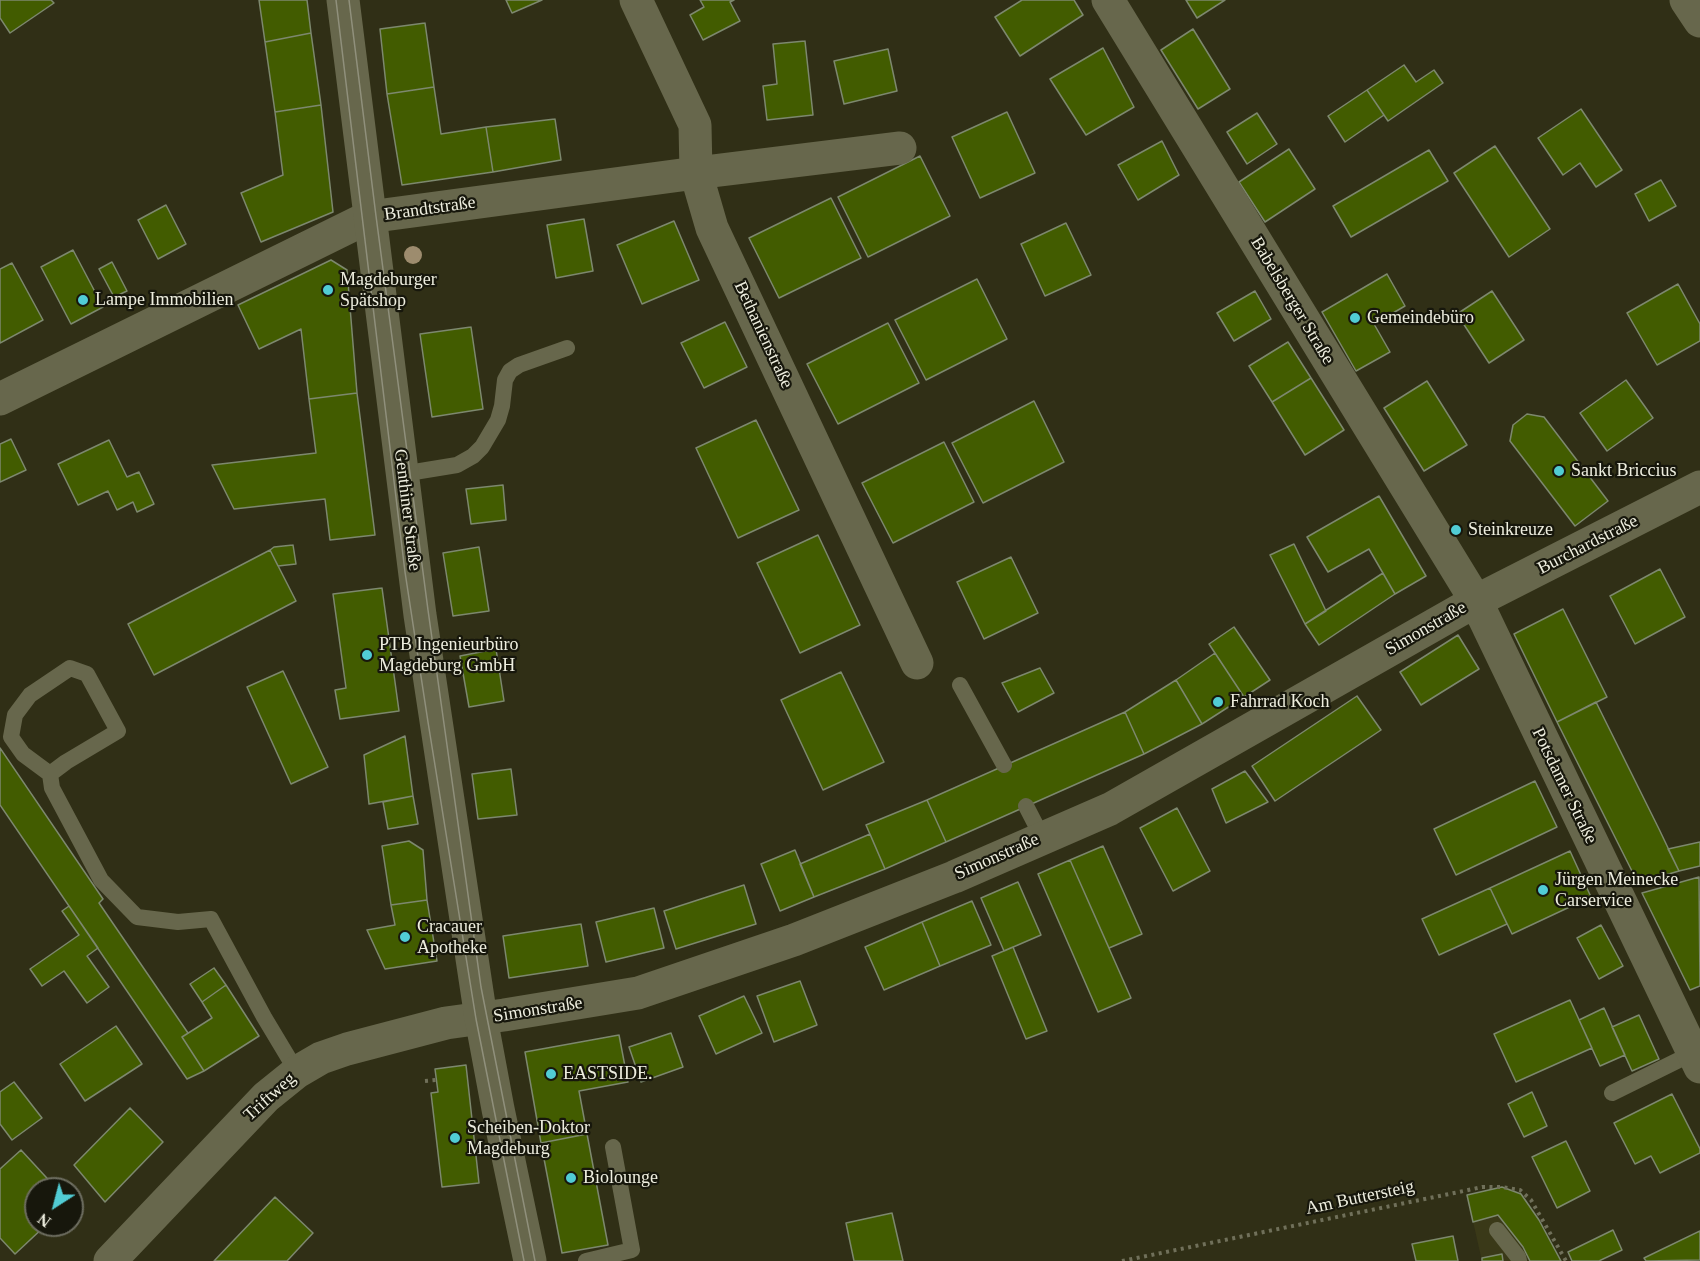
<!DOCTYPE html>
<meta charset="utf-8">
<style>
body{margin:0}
#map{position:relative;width:1700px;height:1261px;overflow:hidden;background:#302f16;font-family:Georgia,serif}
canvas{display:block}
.north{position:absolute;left:24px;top:1177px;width:60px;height:60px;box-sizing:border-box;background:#17170c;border:2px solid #6d6d60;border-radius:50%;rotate:216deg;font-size:16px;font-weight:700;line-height:24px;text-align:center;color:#eeeedf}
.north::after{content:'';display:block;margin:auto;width:21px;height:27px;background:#51ccd4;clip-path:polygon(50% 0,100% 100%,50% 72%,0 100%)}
</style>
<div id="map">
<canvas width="1700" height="1261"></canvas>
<div class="north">N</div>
</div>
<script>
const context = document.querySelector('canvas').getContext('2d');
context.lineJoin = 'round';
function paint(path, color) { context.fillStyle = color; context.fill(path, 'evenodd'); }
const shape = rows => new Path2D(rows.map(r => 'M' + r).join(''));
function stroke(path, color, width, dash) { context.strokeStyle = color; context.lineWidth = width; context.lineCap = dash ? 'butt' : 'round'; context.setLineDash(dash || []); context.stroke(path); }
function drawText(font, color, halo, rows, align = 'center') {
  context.font = font + ' Georgia,serif'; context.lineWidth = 4.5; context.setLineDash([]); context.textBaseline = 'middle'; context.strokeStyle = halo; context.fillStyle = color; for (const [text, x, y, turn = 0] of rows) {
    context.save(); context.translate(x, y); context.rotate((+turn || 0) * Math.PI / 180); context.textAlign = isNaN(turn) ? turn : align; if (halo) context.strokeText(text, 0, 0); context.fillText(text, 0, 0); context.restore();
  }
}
paint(shape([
 [1467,1195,1539,1220,1561,1261,1482,1261]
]), '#3a3918');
const building = shape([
 [0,0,51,0,54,3,10,33,0,18,0,0],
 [259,0,307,0,311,33,265,42,259,0],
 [506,0,542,0,512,13,506,0],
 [700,0,734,0,730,2,740,21,703,40,690,15,704,7,700,0],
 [1022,0,1074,0,1083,15,1020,56,995,17,1022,0],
 [1186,0,1225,0,1197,18,1186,0],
 [425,23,434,87,387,94,380,29,425,23],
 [1193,29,1230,89,1198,109,1161,50,1193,29],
 [311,33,321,105,275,112,265,42,311,33],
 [805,41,813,115,767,120,763,86,777,84,773,44,805,41],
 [1103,48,1134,107,1086,135,1050,79,1103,48],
 [888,49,897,91,844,104,834,61,888,49],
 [1404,65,1416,82,1434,70,1443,83,1388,121,1367,90,1404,65],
 [434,87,441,134,486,127,493,172,402,185,387,94,434,87],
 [1367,90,1384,115,1345,142,1328,116,1367,90],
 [321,105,333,212,261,242,241,193,283,175,275,112,321,105],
 [1581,109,1622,170,1596,187,1580,163,1563,175,1538,138,1581,109],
 [1007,112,1035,173,980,198,952,137,1007,112],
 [1257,113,1277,144,1247,164,1227,132,1257,113],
 [555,119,561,160,493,172,486,127,555,119],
 [1162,141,1179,175,1138,200,1118,165,1162,141],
 [1495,146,1550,229,1509,257,1454,173,1495,146],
 [1289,149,1315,189,1265,222,1239,182,1289,149],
 [1429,150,1448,181,1351,237,1333,206,1429,150],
 [920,156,950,216,868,257,838,197,920,156],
 [1661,180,1676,206,1649,221,1635,194,1661,180],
 [831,198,861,258,779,298,749,238,831,198],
 [166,205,186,244,158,259,138,220,166,205],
 [584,219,593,271,556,278,547,225,584,219],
 [674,221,699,280,642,304,617,245,674,221],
 [1066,223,1091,275,1045,296,1021,244,1066,223],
 [73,250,103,307,71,324,41,267,73,250],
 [331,260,347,270,357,393,309,399,301,329,259,349,238,305,331,260],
 [112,262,127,291,114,297,99,269,112,262],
 [12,263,43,320,0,343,0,269,12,263],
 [1387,274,1405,306,1374,324,1390,352,1356,371,1322,312,1387,274],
 [977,279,1007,339,926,380,895,320,977,279],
 [1678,284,1700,324,1700,341,1657,365,1627,313,1678,284],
 [1255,291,1271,319,1234,341,1217,313,1255,291],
 [1492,291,1524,340,1489,363,1457,314,1492,291],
 [725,322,747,367,704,388,681,343,725,322],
 [888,323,919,383,838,424,807,364,888,323],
 [471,327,483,409,432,417,420,334,471,327],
 [1288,342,1311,378,1272,402,1249,366,1288,342],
 [1311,378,1344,430,1305,455,1272,402,1311,378],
 [1626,380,1653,418,1607,451,1580,413,1626,380],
 [1427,381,1467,445,1424,471,1384,408,1427,381],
 [357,393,375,535,330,540,325,499,234,509,212,465,316,453,309,399,357,393],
 [1034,401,1064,462,983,503,952,443,1034,401],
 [1527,414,1544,417,1608,501,1575,526,1510,441,1513,425,1527,414],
 [756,420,799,510,738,538,696,448,756,420],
 [11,439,26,470,0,482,0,444,11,439],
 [109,440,127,477,139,472,154,504,137,512,133,502,117,510,108,491,78,505,58,464,109,440],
 [944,442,974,502,893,543,862,483,944,442],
 [503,485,506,520,471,524,466,489,503,485],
 [1379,496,1426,576,1395,594,1369,549,1328,572,1307,537,1379,496],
 [818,535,860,625,800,653,757,563,818,535],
 [1294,544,1326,611,1305,624,1270,555,1294,544],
 [293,545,296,564,278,566,270,550,274,547,293,545],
 [479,547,489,611,453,616,443,553,479,547],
 [270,550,296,601,154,675,128,624,270,550],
 [1011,557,1038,613,984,639,957,582,1011,557],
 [1660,569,1685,617,1635,644,1610,596,1660,569],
 [1383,573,1395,594,1319,645,1305,624,1383,573],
 [382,588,399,711,340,719,335,690,346,688,333,594,382,588],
 [1563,609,1607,697,1557,722,1514,634,1563,609],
 [1234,627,1270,680,1244,697,1209,644,1234,627],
 [1458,635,1479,669,1421,705,1400,672,1458,635],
 [496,649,504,701,469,707,460,656,496,649],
 [1215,653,1244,697,1202,724,1176,680,1215,653],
 [1040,668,1054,693,1018,712,1002,683,1040,668],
 [283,671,328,767,291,784,247,687,283,671],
 [841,672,884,762,823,790,781,700,841,672],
 [1176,680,1202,724,1144,754,1125,712,1176,680],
 [1357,696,1381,730,1275,801,1252,766,1357,696],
 [1596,702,1659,829,1679,871,1638,883,1557,722,1596,702],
 [1125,712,1144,754,946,842,927,800,1125,712],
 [405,736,413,796,369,804,364,755,405,736],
 [0,748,103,899,99,903,188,1033,182,1037,204,1071,187,1079,0,805,0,748],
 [511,769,517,815,478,819,472,774,511,769],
 [1245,771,1268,802,1226,823,1212,789,1245,771],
 [1535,781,1557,827,1456,875,1434,829,1535,781],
 [413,796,418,824,388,829,383,802,413,796],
 [927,800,946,842,885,869,866,825,927,800],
 [1177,808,1210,871,1173,891,1140,828,1177,808],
 [870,834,885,869,814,897,800,864,870,834],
 [409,841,423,850,427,900,391,905,382,846,409,841],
 [1700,842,1700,866,1679,871,1668,849,1700,842],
 [1103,846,1142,934,1109,948,1070,860,1103,846],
 [795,850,814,897,780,911,761,864,795,850],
 [1570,851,1591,897,1512,934,1490,888,1570,851],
 [1070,860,1131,998,1098,1012,1038,874,1070,860],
 [1699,877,1700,986,1690,990,1642,893,1699,877],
 [1018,882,1041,935,1004,951,981,898,1018,882],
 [744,885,756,924,676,949,664,911,744,885],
 [1490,888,1507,924,1439,955,1422,919,1490,888],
 [427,900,437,961,385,969,367,930,395,925,391,905,427,900],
 [972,901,991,945,940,966,922,922,972,901],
 [69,906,98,948,87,956,109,987,87,1003,64,971,42,986,30,969,79,935,62,911,69,906],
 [654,908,664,948,606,962,596,922,654,908],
 [922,922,940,966,884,990,865,947,922,922],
 [581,924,588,966,509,978,503,936,581,924],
 [1601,925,1623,966,1599,979,1577,938,1601,925],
 [1013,947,1047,1031,1026,1039,992,956,1013,947],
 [214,968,226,985,202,1002,190,984,214,968],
 [800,981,817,1025,774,1042,757,996,800,981],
 [226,985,259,1036,204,1071,182,1037,212,1018,202,1002,226,985],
 [744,996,762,1033,716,1054,699,1016,744,996],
 [1570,1000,1592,1048,1516,1082,1494,1034,1570,1000],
 [1604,1008,1625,1055,1600,1066,1579,1020,1604,1008],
 [1639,1015,1659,1059,1632,1071,1612,1027,1639,1015],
 [116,1026,142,1064,85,1101,60,1064,116,1026],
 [671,1033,683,1067,641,1082,629,1047,671,1033],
 [619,1035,628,1082,579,1091,587,1134,541,1143,525,1052,619,1035],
 [466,1065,479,1183,442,1187,431,1093,438,1092,435,1069,466,1065],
 [14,1082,42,1118,12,1140,0,1124,0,1092,14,1082],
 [1532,1092,1547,1126,1524,1137,1508,1104,1532,1092],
 [1672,1094,1700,1149,1700,1153,1660,1173,1651,1156,1635,1164,1614,1123,1672,1094],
 [130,1108,163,1142,105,1202,74,1165,130,1108],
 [587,1134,608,1245,562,1253,541,1143,587,1134],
 [1566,1141,1590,1191,1557,1208,1532,1157,1566,1141],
 [21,1150,57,1189,36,1189,36,1225,46,1225,15,1254,0,1238,0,1169,21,1150],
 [1502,1187,1521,1194,1539,1220,1561,1261,1530,1261,1523,1247,1498,1215,1473,1222,1467,1195,1502,1187],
 [275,1197,313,1233,287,1261,214,1261,275,1197],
 [892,1213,903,1261,854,1261,846,1223,892,1213],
 [1613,1230,1622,1250,1599,1261,1572,1261,1568,1252,1613,1230],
 [1700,1231,1700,1260,1646,1261,1644,1258,1700,1231],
 [1453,1236,1458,1261,1416,1261,1412,1244,1453,1236],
 [1502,1254,1503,1261,1482,1261,1482,1258,1502,1254]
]);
paint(building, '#425c00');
stroke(building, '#7d886e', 1.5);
stroke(shape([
 [425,1081,436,1080],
 [1122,1261,1459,1192,1482,1187,1502,1187,1520,1190,1531,1200,1566,1261]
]), '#70705a', 4, [3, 4.5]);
stroke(shape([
 [402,474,457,465,473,456,482,447,498,420,502,406,505,380,510,371,519,365,567,348],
 [960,685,1004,765],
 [50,774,23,754,11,737,15,715,30,695,70,668,87,674,118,731,66,762,50,774,52,788,101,880,137,917,178,922,211,919,264,1017,297,1072],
 [1026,806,1042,837],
 [1612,1093,1693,1053],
 [1497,1230,1518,1257,1519,1261],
 [586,1261,632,1250,613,1147]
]), '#67674c', 16);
stroke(shape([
 [636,0,695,125,696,173,712,228,917,663],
 [1108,0,1476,601,1700,1067],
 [1686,0,1700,21],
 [0,399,363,220,376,216,696,173,900,148],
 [110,1261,266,1097,297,1072,321,1058,347,1049,446,1023,504,1015,638,993,794,940,954,877,1110,809,1476,601,1700,487]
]), '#67674c', 33);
stroke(shape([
 [343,0,420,615,481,1018,498,1109,530,1261]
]), '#67674c', 33);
stroke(shape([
 [336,0,405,572,428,722,476,1019,524,1261],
 [349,0,376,216,428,610,481,987,535,1261]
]), '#90907c', 1.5);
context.fillStyle = '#9d8c6e';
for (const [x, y] of [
 [413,255]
]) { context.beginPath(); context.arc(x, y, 9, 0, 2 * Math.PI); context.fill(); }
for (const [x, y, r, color] of [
 [328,290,6,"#51ccd4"],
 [83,300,6,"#51ccd4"],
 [1355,318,6,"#51ccd4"],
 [1559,471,6,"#51ccd4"],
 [1456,530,6,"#51ccd4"],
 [367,655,6,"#51ccd4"],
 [1218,702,6,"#51ccd4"],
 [1543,890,6,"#51ccd4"],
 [405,937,6,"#51ccd4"],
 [551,1074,6,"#51ccd4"],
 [455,1138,6,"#51ccd4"],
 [571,1178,6,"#51ccd4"]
]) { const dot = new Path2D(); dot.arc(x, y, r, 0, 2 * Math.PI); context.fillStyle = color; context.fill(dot); stroke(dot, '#17170c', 2); }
drawText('18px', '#eeeedf', '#17170c', [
 ["Brandtstraße",430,209,-8],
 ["Babelsberger Straße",1292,301,59],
 ["Bethanienstraße",763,335,65],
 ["Genthiner Straße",407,510,83],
 ["Burchardstraße",1588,545,-27],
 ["Simonstraße",1426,629,-30],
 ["Potsdamer Straße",1564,786,64],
 ["Simonstraße",997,857,-24],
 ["Simonstraße",538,1010,-9],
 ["Triftweg",270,1097,-42],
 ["Am Buttersteig",1360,1198,-12]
]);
drawText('18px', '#eeeedf', '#17170c', [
 ["Magdeburger",340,280],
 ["Spätshop",340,301],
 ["Lampe Immobilien",95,300],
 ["Gemeindebüro",1367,318],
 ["Sankt Briccius",1571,471],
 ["Steinkreuze",1468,530],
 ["PTB Ingenieurbüro",379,645],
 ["Magdeburg GmbH",379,666],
 ["Fahrrad Koch",1230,702],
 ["Jürgen Meinecke",1555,880],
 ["Carservice",1555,901],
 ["Cracauer",417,927],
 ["Apotheke",417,948],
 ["EASTSIDE.",563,1074],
 ["Scheiben-Doktor",467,1128],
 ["Magdeburg",467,1149],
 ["Biolounge",583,1178]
], 'left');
</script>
